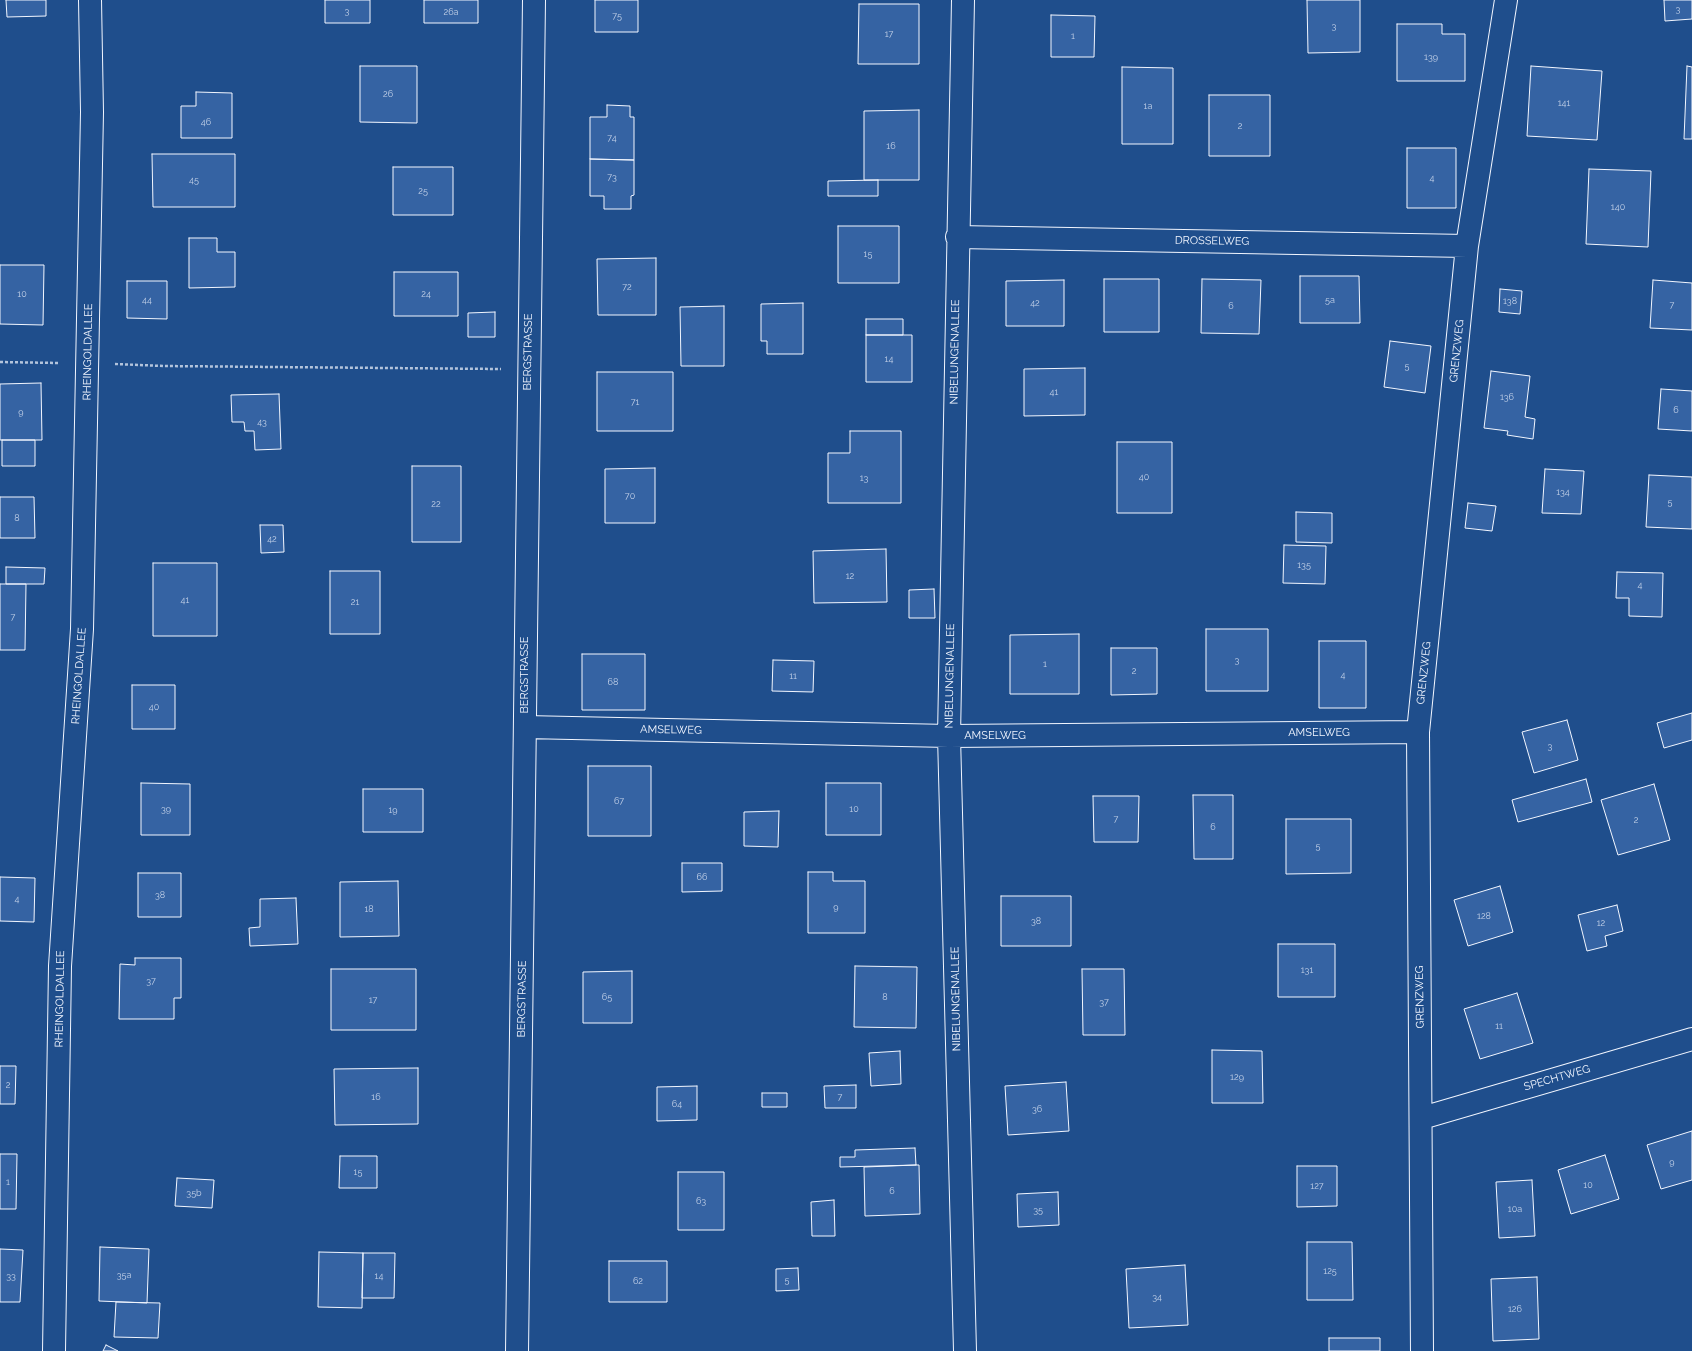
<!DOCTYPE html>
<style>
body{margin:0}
canvas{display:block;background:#1f4e8c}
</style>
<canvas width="1692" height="1351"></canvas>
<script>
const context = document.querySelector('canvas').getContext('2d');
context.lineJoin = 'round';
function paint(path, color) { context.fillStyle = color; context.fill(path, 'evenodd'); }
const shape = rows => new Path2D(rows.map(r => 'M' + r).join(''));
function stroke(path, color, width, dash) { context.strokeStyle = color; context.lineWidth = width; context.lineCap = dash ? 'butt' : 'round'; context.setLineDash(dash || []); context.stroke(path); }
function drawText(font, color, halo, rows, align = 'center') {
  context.font = font + ' Raleway,sans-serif'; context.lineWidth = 3; context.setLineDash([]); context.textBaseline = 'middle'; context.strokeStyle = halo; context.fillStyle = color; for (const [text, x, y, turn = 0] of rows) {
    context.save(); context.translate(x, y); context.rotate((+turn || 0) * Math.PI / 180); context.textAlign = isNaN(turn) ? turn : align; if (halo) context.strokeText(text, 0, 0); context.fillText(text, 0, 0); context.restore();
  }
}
const building = shape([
 [6,0,46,0,46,16,7,17,6,0],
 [325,0,370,0,370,23,325,23,325,0],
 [424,0,478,0,478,23,424,23,424,0],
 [595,0,638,0,638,32,595,32,595,0],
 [1307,0,1360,0,1360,52,1308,53,1307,0],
 [1664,0,1692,0,1692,19,1665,21,1664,0],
 [859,4,919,4,919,64,858,64,859,4],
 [1051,15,1095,16,1094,57,1051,57,1051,15],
 [1397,24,1442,24,1442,34,1465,34,1465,81,1397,81,1397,24],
 [360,66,417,66,417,123,360,122,360,66],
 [1531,66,1602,71,1597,140,1527,136,1531,66],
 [1687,66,1692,67,1692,139,1684,139,1687,66],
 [1122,67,1173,68,1173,144,1122,144,1122,67],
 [196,92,232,93,232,138,181,138,181,106,196,106,196,92],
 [1209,95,1270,95,1270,156,1209,156,1209,95],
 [607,105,630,106,630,117,634,117,634,160,590,159,590,117,607,117,607,105],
 [919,110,919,180,864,180,864,111,919,110],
 [1407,148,1456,148,1456,208,1407,208,1407,148],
 [152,154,235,154,235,207,153,207,152,154],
 [590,159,634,160,634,195,631,196,631,209,604,209,604,196,590,196,590,159],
 [393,167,453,167,453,215,393,215,393,167],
 [1589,169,1651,171,1648,247,1586,244,1589,169],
 [878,180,878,196,828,196,828,181,878,180],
 [838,226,899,226,899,283,838,283,838,226],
 [189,238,217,238,217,252,235,252,235,287,189,288,189,238],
 [656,258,656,315,598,315,597,259,656,258],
 [0,265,44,265,43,325,0,324,0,265],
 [394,272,458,272,458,316,394,316,394,272],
 [1300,276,1359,276,1360,323,1300,323,1300,276],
 [1104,279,1159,279,1159,332,1104,332,1104,279],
 [1202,279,1261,280,1259,334,1201,333,1202,279],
 [1064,280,1064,326,1006,326,1006,281,1064,280],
 [1653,280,1692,283,1692,330,1650,328,1653,280],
 [127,281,167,281,167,319,127,318,127,281],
 [1500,289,1522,291,1520,314,1499,312,1500,289],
 [803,303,803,354,767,354,767,341,761,341,761,304,803,303],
 [724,306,724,366,681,366,680,307,724,306],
 [495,312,495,337,468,337,468,313,495,312],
 [866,319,903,319,903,335,866,335,866,319],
 [866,335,912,335,912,382,866,382,866,335],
 [1390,341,1431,346,1425,393,1384,387,1390,341],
 [1085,368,1085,415,1024,416,1024,369,1085,368],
 [1491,371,1530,376,1525,417,1535,419,1533,439,1507,435,1508,431,1484,428,1491,371],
 [597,372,673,372,673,431,597,431,597,372],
 [41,383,42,440,0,440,0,384,41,383],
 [1661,389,1692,391,1692,431,1658,429,1661,389],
 [279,394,281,449,255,450,254,431,245,431,244,422,232,422,231,395,279,394],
 [850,431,901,431,901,503,828,503,828,453,850,453,850,431],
 [2,440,35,440,35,466,2,466,2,440],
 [1117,442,1172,442,1172,513,1117,513,1117,442],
 [412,466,461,466,461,542,412,542,412,466],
 [655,468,655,523,605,523,605,469,655,468],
 [1545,469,1584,471,1581,514,1542,513,1545,469],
 [1649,475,1692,477,1692,529,1646,527,1649,475],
 [0,497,34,497,35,538,0,538,0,497],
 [1468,503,1496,506,1492,531,1465,528,1468,503],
 [1296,512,1332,513,1332,543,1296,542,1296,512],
 [260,525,283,525,284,552,261,553,260,525],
 [1284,545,1326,546,1325,584,1283,583,1284,545],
 [886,549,887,602,814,603,813,551,886,549],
 [153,563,217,563,217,636,153,636,153,563],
 [6,567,45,568,44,584,6,584,6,567],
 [330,571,380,571,380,634,330,634,330,571],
 [1617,572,1663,573,1662,617,1629,616,1629,598,1616,598,1617,572],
 [0,584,26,584,25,650,0,650,0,584],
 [934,589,935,618,909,618,909,590,934,589],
 [1206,629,1268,629,1268,691,1206,691,1206,629],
 [1079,634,1079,694,1010,694,1010,635,1079,634],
 [1319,641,1366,641,1366,708,1319,708,1319,641],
 [1111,648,1157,648,1157,694,1111,695,1111,648],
 [582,654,645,654,645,710,582,710,582,654],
 [773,660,814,661,813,692,772,691,773,660],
 [132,685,175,685,175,729,132,729,132,685],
 [1692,713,1692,740,1664,748,1657,723,1692,713],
 [1567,720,1578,760,1534,773,1522,732,1567,720],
 [588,766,651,766,651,836,588,836,588,766],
 [1586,779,1592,802,1518,822,1512,800,1586,779],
 [141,783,190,784,190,835,141,835,141,783],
 [826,783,881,783,881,835,826,835,826,783],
 [1654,784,1670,840,1618,855,1601,800,1654,784],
 [363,789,423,789,423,832,363,832,363,789],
 [1193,795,1233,795,1233,859,1194,859,1193,795],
 [1093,796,1139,796,1138,842,1094,842,1093,796],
 [779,811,778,847,744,846,744,812,779,811],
 [1286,819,1351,819,1351,873,1286,874,1286,819],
 [682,863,722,863,722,891,682,892,682,863],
 [808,872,833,872,833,881,865,881,865,933,808,933,808,872],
 [138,873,181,873,181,917,138,917,138,873],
 [0,877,35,878,34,922,0,921,0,877],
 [398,881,399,936,340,937,340,882,398,881],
 [1500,886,1513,932,1468,946,1454,900,1500,886],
 [1001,896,1071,896,1071,946,1001,946,1001,896],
 [296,898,298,944,250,946,249,928,260,927,260,899,296,898],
 [1617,905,1623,931,1605,936,1607,946,1587,951,1578,915,1617,905],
 [1278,944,1335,944,1335,997,1278,997,1278,944],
 [135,958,181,958,181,998,174,998,174,1019,119,1019,120,964,135,965,135,958],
 [855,966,917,967,916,1028,854,1027,855,966],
 [331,969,416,969,416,1030,331,1030,331,969],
 [1082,969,1124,969,1125,1035,1083,1035,1082,969],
 [632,971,632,1023,583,1023,583,972,632,971],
 [1517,993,1533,1043,1480,1059,1464,1009,1517,993],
 [1212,1050,1262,1051,1263,1103,1212,1103,1212,1050],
 [900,1051,901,1084,871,1086,869,1053,900,1051],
 [0,1066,16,1066,15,1104,0,1104,0,1066],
 [418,1068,418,1124,335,1125,334,1069,418,1068],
 [1066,1082,1069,1131,1008,1135,1005,1086,1066,1082],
 [856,1085,856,1108,825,1108,824,1086,856,1085],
 [697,1086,697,1120,657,1121,657,1087,697,1086],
 [762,1093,787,1093,787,1107,762,1107,762,1093],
 [1692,1131,1692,1180,1661,1189,1647,1145,1692,1131],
 [915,1148,916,1165,840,1167,840,1157,855,1157,855,1150,915,1148],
 [0,1154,17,1154,16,1209,0,1209,0,1154],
 [1605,1155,1619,1199,1571,1214,1558,1170,1605,1155],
 [340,1156,377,1156,377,1188,339,1188,340,1156],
 [916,1165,919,1165,920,1214,865,1216,864,1167,916,1165],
 [1297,1166,1337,1166,1337,1206,1297,1207,1297,1166],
 [678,1172,724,1172,724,1230,678,1230,678,1172],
 [177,1178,214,1180,212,1208,175,1206,177,1178],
 [1532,1180,1535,1236,1499,1238,1496,1182,1532,1180],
 [1058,1192,1059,1225,1018,1227,1017,1194,1058,1192],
 [834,1200,835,1236,812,1236,811,1202,834,1200],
 [1307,1242,1352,1242,1353,1300,1307,1300,1307,1242],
 [100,1247,149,1249,147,1303,99,1301,100,1247],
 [0,1249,23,1250,20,1302,0,1302,0,1249],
 [319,1252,363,1253,362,1308,318,1307,319,1252],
 [363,1253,395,1253,394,1298,362,1298,363,1253],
 [609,1261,667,1261,667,1302,609,1302,609,1261],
 [1185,1265,1188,1325,1129,1328,1126,1269,1185,1265],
 [798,1268,799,1290,776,1291,776,1269,798,1268],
 [1537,1277,1539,1339,1493,1341,1491,1279,1537,1277],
 [116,1302,160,1303,158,1338,114,1337,116,1302],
 [1329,1338,1380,1338,1380,1351,1329,1351,1329,1338],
 [106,1345,118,1351,103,1351,106,1345]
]);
paint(building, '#3563a3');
stroke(building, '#f2f6ff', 1);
const minor = shape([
 [963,0,949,736,965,1351],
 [957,237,1467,246],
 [525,727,949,736,1418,732],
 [1422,1118,1692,1039],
 [54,1351,60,966,82,629,92,112,90,0],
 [517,1351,534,0],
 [1422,1351,1418,732,1467,246,1506,0]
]);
stroke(minor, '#f2f6ff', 24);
stroke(shape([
 [0,362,60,363],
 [115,364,163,366,501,369]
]), '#b3c4dc', 2.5, [3, 2]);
stroke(minor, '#1f4e8c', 22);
drawText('9px', '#c3d1e8', null, [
 ["3",1678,9],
 ["3",347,11],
 ["26a",451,12],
 ["75",617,16],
 ["3",1334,26],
 ["17",889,34],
 ["1",1073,36],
 ["139",1431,57],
 ["26",388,94],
 ["141",1564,103],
 ["1a",1148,106],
 ["46",206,122],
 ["2",1240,126],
 ["74",612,138],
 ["16",891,146],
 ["73",612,177],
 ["4",1432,178],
 ["45",194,180],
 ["25",423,191],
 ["140",1618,207],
 ["15",868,254],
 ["72",627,287],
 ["10",22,294],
 ["24",426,294],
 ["44",147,300],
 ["5a",1330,300],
 ["138",1510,301],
 ["42",1035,303],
 ["7",1672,305],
 ["6",1231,306],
 ["14",889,359],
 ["5",1407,366],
 ["41",1054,392],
 ["136",1507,397],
 ["71",635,402],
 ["6",1676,410],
 ["9",21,412],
 ["43",262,422],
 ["40",1144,477],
 ["13",864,478],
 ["134",1563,492],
 ["70",630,496],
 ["5",1670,502],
 ["22",436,504],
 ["8",17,518],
 ["42",272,539],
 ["135",1304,565],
 ["12",850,576],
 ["4",1640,585],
 ["41",185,600],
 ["21",355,602],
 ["7",13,617],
 ["3",1237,660],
 ["1",1045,664],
 ["2",1134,671],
 ["4",1343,675],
 ["11",793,676],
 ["68",613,682],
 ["40",154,707],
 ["3",1550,746],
 ["67",619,801],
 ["39",166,809],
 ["10",854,809],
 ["19",393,810],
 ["7",1116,819],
 ["2",1636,820],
 ["6",1213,827],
 ["5",1318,846],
 ["66",702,877],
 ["38",160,895],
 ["4",17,899],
 ["9",836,907],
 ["18",369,909],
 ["128",1484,916],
 ["38",1036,921],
 ["12",1601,923],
 ["131",1307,970],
 ["37",151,981],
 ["65",607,997],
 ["8",885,997],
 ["17",373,1000],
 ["37",1104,1002],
 ["11",1499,1026],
 ["129",1237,1077],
 ["2",8,1085],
 ["16",376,1097],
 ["7",840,1097],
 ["64",677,1104],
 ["36",1037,1109],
 ["9",1672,1162],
 ["15",358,1172],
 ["1",8,1182],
 ["10",1588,1185],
 ["127",1317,1186],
 ["6",892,1191],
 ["35b",194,1193],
 ["63",701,1201],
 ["10a",1515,1209],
 ["35",1038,1210],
 ["125",1330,1271],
 ["35a",124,1275],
 ["33",11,1276],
 ["14",379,1276],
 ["5",787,1280],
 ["62",638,1281],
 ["34",1157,1297],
 ["126",1515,1309]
]);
drawText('11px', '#f2f6ff', '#1f4e8c', [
 ["DROSSELWEG",1212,241,1],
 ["GRENZWEG",1457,351,-84],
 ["RHEINGOLDALLEE",88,352,-89],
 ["BERGSTRASSE",528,352,-89],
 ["NIBELUNGENALLEE",955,352,-89],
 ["GRENZWEG",1424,673,-84],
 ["BERGSTRASSE",525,675,-90],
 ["RHEINGOLDALLEE",79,676,-86],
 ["NIBELUNGENALLEE",950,676,-89],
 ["AMSELWEG",671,730,1],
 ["AMSELWEG",1319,733],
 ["AMSELWEG",995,736],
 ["GRENZWEG",1420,997,-91],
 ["RHEINGOLDALLEE",60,999,-89],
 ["BERGSTRASSE",522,999,-89],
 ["NIBELUNGENALLEE",956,999,-91],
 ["SPECHTWEG",1557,1078,-16]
]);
</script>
